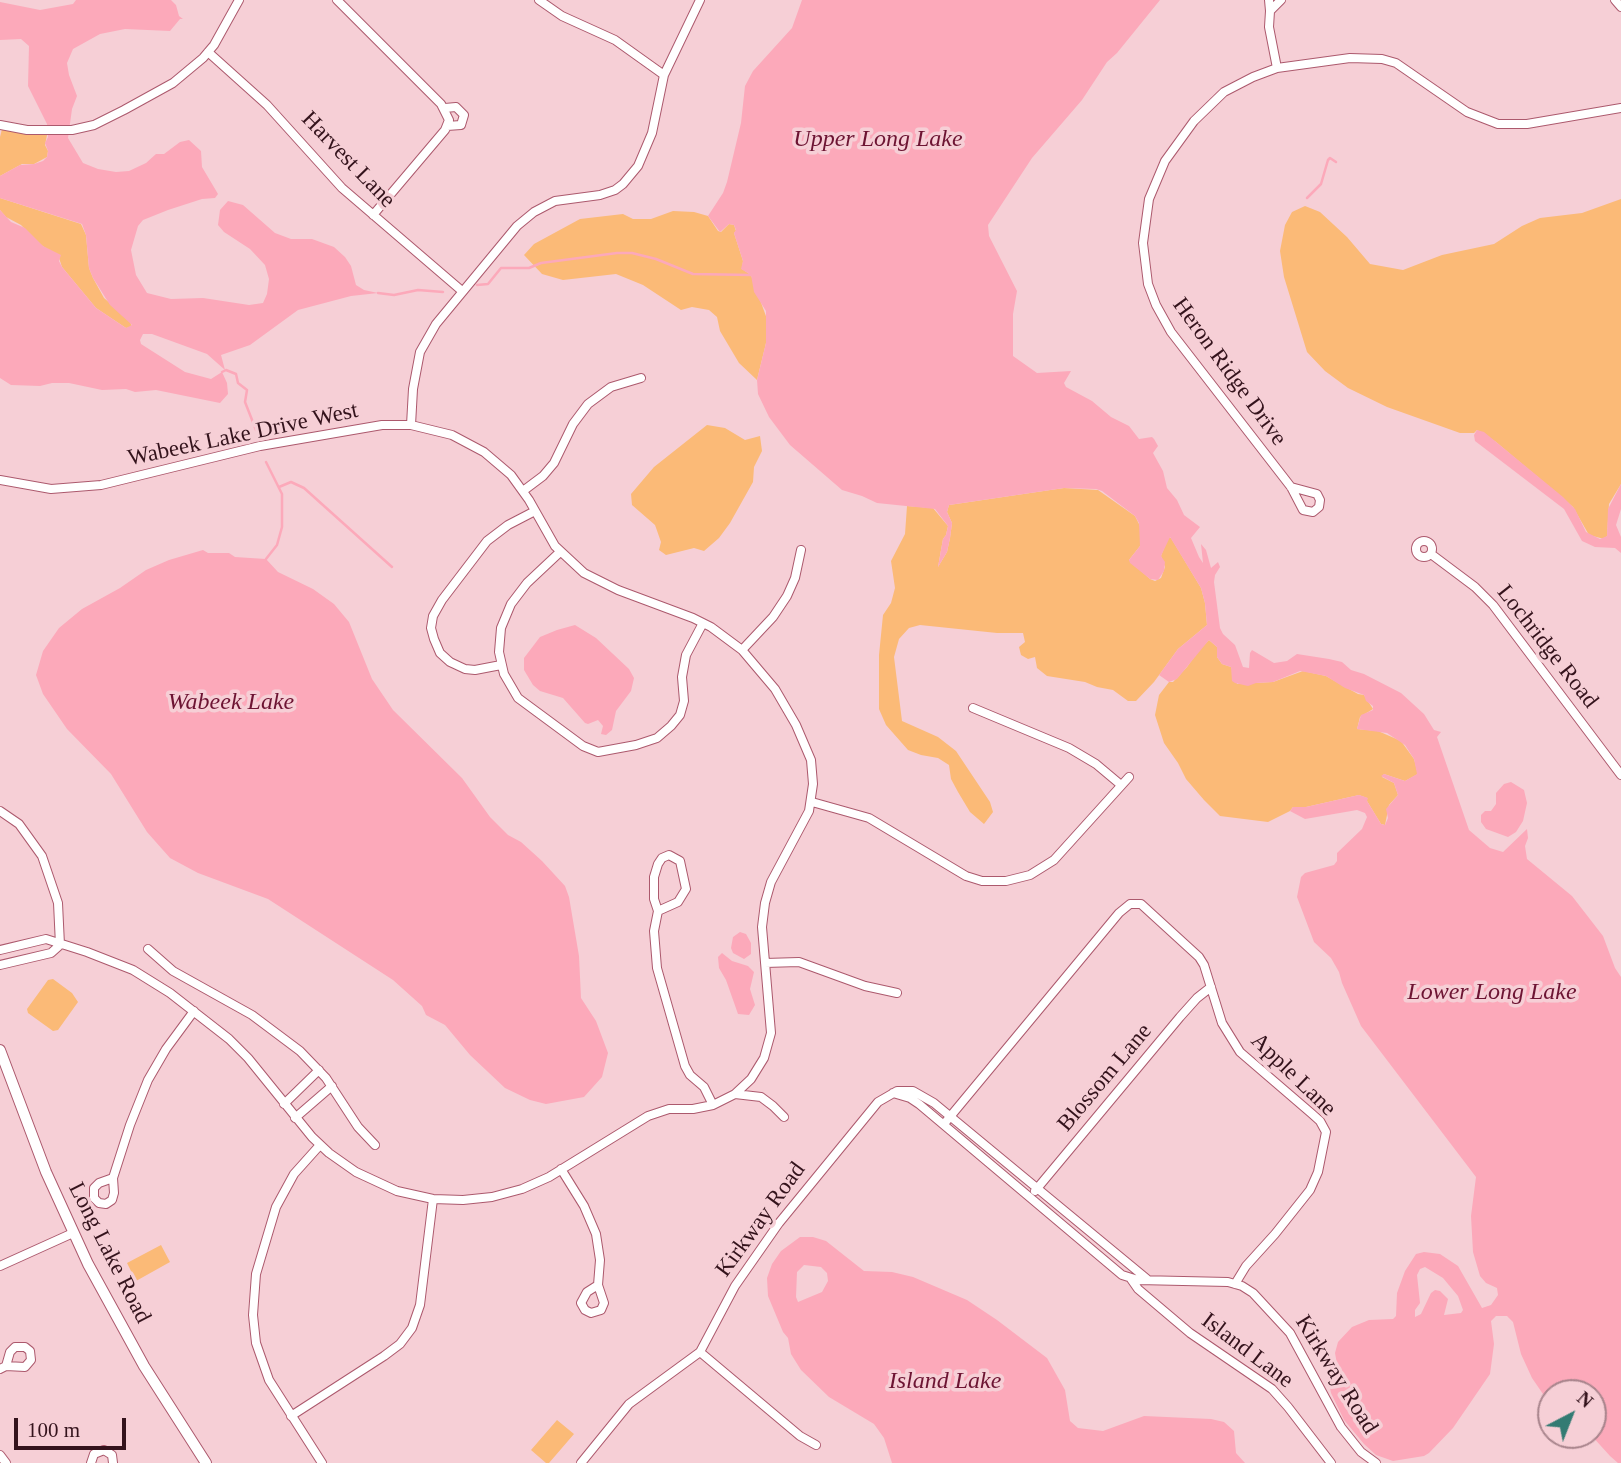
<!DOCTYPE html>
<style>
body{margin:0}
#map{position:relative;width:1621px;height:1463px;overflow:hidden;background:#f6cfd6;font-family:"Times New Roman",serif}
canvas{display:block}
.north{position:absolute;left:1537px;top:1379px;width:70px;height:70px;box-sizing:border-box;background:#f6cfd6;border:2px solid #a8848c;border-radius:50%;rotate:42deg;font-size:19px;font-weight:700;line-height:28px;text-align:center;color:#34131c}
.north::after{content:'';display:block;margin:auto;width:24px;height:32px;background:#337b73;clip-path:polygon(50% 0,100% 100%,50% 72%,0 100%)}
.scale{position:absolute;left:14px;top:1418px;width:112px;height:32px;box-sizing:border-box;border:4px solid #34131c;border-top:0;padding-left:9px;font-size:21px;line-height:24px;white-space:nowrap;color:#34131c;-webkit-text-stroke:5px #f6cfd6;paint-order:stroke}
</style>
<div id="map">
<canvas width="1621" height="1463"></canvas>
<div class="north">N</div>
<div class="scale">100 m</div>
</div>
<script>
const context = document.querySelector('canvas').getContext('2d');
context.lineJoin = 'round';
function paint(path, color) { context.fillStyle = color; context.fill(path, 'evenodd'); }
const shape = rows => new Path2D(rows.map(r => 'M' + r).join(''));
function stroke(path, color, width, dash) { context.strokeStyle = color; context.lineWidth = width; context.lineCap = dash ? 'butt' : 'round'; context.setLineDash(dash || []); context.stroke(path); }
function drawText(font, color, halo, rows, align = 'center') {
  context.font = font + ' "Times New Roman",serif'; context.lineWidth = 7; context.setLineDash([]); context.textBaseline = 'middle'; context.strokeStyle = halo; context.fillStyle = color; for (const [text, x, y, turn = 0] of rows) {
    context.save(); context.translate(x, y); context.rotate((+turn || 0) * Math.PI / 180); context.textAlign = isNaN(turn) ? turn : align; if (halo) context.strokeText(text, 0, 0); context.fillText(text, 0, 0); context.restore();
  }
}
paint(shape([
 [2,129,47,135,45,145,48,151,47,157,34,164,22,164,0,176,0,137],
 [0,198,81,224,86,235,89,268,93,278,104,298,130,321,132,327,126,328,96,308,62,267,59,258,40,244,21,225,6,217,0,210],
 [1621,199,1621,484,1609,504,1607,536,1604,539,1589,535,1573,507,1496,442,1477,430,1474,433,1460,433,1387,407,1348,388,1325,371,1307,352,1284,277,1280,251,1285,225,1292,212,1305,206,1320,212,1347,237,1370,264,1403,270,1442,255,1494,244,1522,226,1540,218,1582,213],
 [673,211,694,212,708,216,718,231,721,232,729,224,734,225,736,231,734,233,743,261,742,269,751,275,767,319,766,343,757,380,739,363,720,331,717,317,709,310,692,307,681,310,643,285,616,274,563,280,542,274,524,255,534,244,580,219,623,214,633,219,651,219],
 [707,425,725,428,745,440,760,436,762,451,754,467,753,482,730,523,719,538,704,551,694,548,666,555,659,550,661,542,655,525,632,505,631,494,654,467],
 [1064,488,1098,490,1135,516,1140,526,1140,546,1129,560,1150,579,1155,581,1161,578,1165,567,1161,556,1168,537,1171,538,1201,588,1205,603,1207,625,1178,649,1154,682,1136,701,1128,701,1113,690,1097,687,1085,682,1047,676,1037,668,1035,657,1028,659,1021,655,1019,647,1025,642,1023,633,997,633,920,625,909,628,899,639,894,657,902,721,938,737,956,751,990,802,993,812,984,824,970,812,958,792,951,779,949,765,938,758,921,755,908,750,886,725,879,709,879,655,883,615,891,603,895,588,891,561,905,534,907,506,933,508,948,526,946,535,943,539,938,567,947,552,950,538,952,523,947,512,949,505],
 [1209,640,1217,647,1217,657,1222,664,1231,667,1237,684,1273,682,1303,671,1326,676,1358,694,1364,695,1373,709,1360,717,1357,729,1378,731,1401,741,1414,759,1418,774,1405,781,1384,774,1382,777,1394,783,1398,795,1389,805,1385,825,1381,824,1367,801,1367,798,1359,795,1306,807,1293,807,1290,811,1268,822,1220,816,1204,800,1186,779,1178,763,1164,743,1155,715,1159,695,1169,682,1173,682,1187,667,1198,651],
 [53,979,72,993,78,1002,58,1030,53,1031,28,1013,27,1009,48,980],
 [161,1245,170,1262,136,1281,127,1263],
 [557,1420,574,1434,549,1463,546,1463,531,1450]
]), '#fbba77');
paint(shape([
 [76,0,171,0,176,5,179,16,183,19,180,19,170,31,125,29,100,34,73,49,67,63,69,75,77,96,72,109,68,138,83,163,98,169,116,172,129,171,146,163,156,154,164,154,180,142,189,140,201,151,202,167,218,194,215,198,202,199,168,210,143,220,138,226,131,250,136,275,147,293,171,299,203,298,249,305,263,303,267,294,269,279,265,265,250,249,224,232,218,225,220,210,228,201,243,205,275,233,291,239,312,239,334,247,345,257,351,266,356,285,364,290,378,293,351,296,298,310,250,345,221,355,225,370,207,354,152,334,143,334,140,340,141,344,185,372,211,379,222,372,227,383,228,394,220,403,156,390,135,392,126,389,102,390,69,383,52,383,40,386,11,385,0,378,0,210,11,222,25,228,43,246,61,255,59,261,62,267,96,308,126,328,132,325,110,305,93,278,89,268,86,235,82,224,0,198,0,176,20,165,34,164,43,161,47,157,48,151,45,143,48,137,47,124,28,86,29,46,21,39,0,40,0,2,40,10,73,4],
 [802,0,1160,0,1117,53,1107,62,1082,100,1032,158,988,225,989,236,1017,291,1013,314,1013,356,1037,373,1071,371,1064,383,1066,387,1092,401,1111,417,1129,426,1139,439,1152,437,1154,439,1158,446,1153,453,1163,471,1167,488,1177,500,1184,515,1200,527,1191,538,1199,557,1203,563,1201,544,1206,550,1211,568,1218,562,1220,567,1215,575,1214,582,1220,628,1223,634,1235,645,1243,667,1249,668,1250,653,1252,650,1274,663,1287,661,1297,654,1329,659,1342,662,1351,670,1364,674,1401,693,1424,714,1434,730,1441,732,1437,737,1469,830,1490,848,1503,852,1527,829,1528,838,1525,846,1527,859,1572,896,1603,936,1615,968,1621,977,1621,1463,1618,1463,1610,1456,1591,1435,1593,1435,1593,1393,1551,1393,1551,1400,1543,1394,1532,1378,1521,1354,1513,1322,1507,1316,1496,1316,1491,1321,1494,1344,1490,1374,1453,1428,1429,1453,1424,1456,1393,1461,1376,1455,1364,1444,1344,1420,1331,1393,1329,1383,1339,1375,1335,1353,1338,1342,1352,1327,1369,1320,1393,1319,1396,1316,1397,1293,1405,1271,1416,1254,1424,1252,1440,1254,1458,1266,1482,1308,1491,1305,1498,1295,1497,1288,1486,1283,1480,1276,1473,1252,1471,1216,1476,1177,1361,1026,1342,983,1339,972,1331,958,1314,942,1297,897,1301,877,1305,873,1334,865,1337,861,1337,853,1362,829,1367,817,1365,813,1357,810,1305,819,1290,811,1293,807,1306,807,1359,795,1368,798,1367,801,1381,824,1385,825,1388,818,1386,809,1398,795,1394,783,1381,776,1384,774,1405,781,1417,774,1414,759,1405,745,1387,733,1357,729,1361,715,1373,710,1373,706,1366,701,1364,695,1345,688,1326,676,1300,671,1273,682,1256,683,1248,686,1235,683,1232,681,1231,667,1222,664,1217,657,1217,647,1209,640,1177,679,1169,682,1159,675,1178,649,1207,625,1205,603,1201,588,1170,537,1161,556,1165,562,1164,571,1158,580,1150,579,1130,563,1129,560,1140,546,1139,523,1135,516,1102,491,1096,489,1064,488,949,505,947,512,952,523,950,538,947,552,938,567,943,539,946,535,948,526,935,509,877,503,862,496,842,490,790,445,769,417,758,394,757,380,766,343,766,311,754,292,751,275,741,269,743,261,734,233,736,230,734,225,729,224,720,232,708,216,723,193,727,182,741,123,745,86,753,71,792,28],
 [1425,1267,1443,1278,1458,1296,1463,1310,1461,1313,1444,1315,1448,1299,1440,1291,1435,1290,1431,1293,1421,1314,1415,1317,1415,1310,1420,1303,1417,1275,1420,1269],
 [1477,430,1484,432,1563,497,1575,509,1586,532,1600,539,1607,536,1608,509,1621,484,1621,509,1616,525,1621,537,1621,553,1615,548,1595,547,1582,541,1564,509,1475,441,1474,435],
 [203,550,208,553,229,553,235,557,266,559,278,572,313,589,334,604,349,622,372,679,393,710,462,778,490,817,508,835,521,842,542,861,565,886,569,897,579,956,581,998,596,1021,608,1053,602,1077,584,1097,546,1104,530,1100,505,1088,470,1055,445,1025,426,1015,422,1006,393,980,268,899,198,873,170,858,147,832,111,774,67,729,43,694,36,675,43,651,59,628,82,609,120,588,146,570,169,560],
 [575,625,596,638,629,669,634,678,631,691,616,711,612,730,606,735,601,734,603,726,598,720,588,724,585,723,563,698,540,691,533,685,524,670,524,658,540,637,557,630],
 [1511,782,1524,790,1527,803,1523,821,1516,832,1508,837,1486,829,1481,822,1481,815,1485,811,1491,811,1496,804,1496,793,1504,784],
 [740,932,746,934,751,943,751,954,744,959,733,953,731,948,733,937],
 [722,953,732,961,748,966,754,972,750,989,755,1005,749,1015,738,1014,726,980,719,968,718,957],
 [800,1237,813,1237,826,1241,864,1271,892,1272,913,1277,967,1300,997,1320,1047,1358,1065,1390,1070,1421,1078,1428,1103,1431,1144,1416,1211,1419,1224,1422,1234,1431,1236,1453,1245,1463,892,1463,884,1438,874,1424,829,1397,801,1370,791,1354,788,1338,783,1332,768,1296,767,1278,772,1264,781,1251],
 [804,1265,821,1267,827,1273,828,1281,822,1292,798,1302,796,1297,797,1272]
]), '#fca9ba');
stroke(shape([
 [1307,198,1321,184,1328,160,1330,158,1336,162],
 [477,285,488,284,501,268,529,268,541,263,617,253,632,253,656,259,693,274,751,275],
 [378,293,394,295,418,290,443,292],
 [222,372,226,370,236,374,238,383,247,390,245,402,256,430],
 [279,487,291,482,304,488,392,567],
 [266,559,277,545,282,527,282,494,266,462]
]), '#fca9ba', 2.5);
const street = shape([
 [337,0,441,104,449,120,445,130,373,215],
 [539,0,562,16,615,40,664,75],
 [1269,0,1270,11,1281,0],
 [1615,0,1621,7],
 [1270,11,1269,27,1277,68],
 [208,52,267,105,342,188,462,291],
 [445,108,456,107,464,115,461,125,447,126],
 [0,125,27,130,72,130,94,125,124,110,173,83,203,58,214,45,239,0],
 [411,425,413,389,420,352,436,324,517,226,534,212,555,201,600,195,615,190,623,184,638,166,652,133,664,75,700,0],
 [0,480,51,489,101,485,260,446,382,425,411,425,452,435,484,452,511,475,529,500,555,546,584,573,618,590,693,618,711,627,742,650,775,689,796,725,811,760,813,784,809,811,771,882,765,903,762,927,771,1033,764,1058,751,1079,735,1094,713,1105,693,1109,669,1109,648,1116,549,1177,522,1189,492,1197,463,1200,433,1199,397,1191,356,1172,329,1153,312,1137,248,1058,229,1039,170,993,133,970,87,952,46,939,0,950],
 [1291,487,1171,332,1156,305,1148,284,1143,243,1149,199,1165,161,1194,121,1224,92,1253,77,1277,68,1350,58,1382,59,1396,63,1467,112,1498,124,1527,124,1621,108],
 [1291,487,1317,494,1320,500,1319,507,1313,512,1303,510,1291,487],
 [523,491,543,476,554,463,573,424,588,404,611,387,641,378],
 '1416 549a8 8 0 1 1 16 0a8 8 0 1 1-16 0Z',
 [560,552,527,583,511,604,501,628,499,652,504,674,518,698,583,746,598,752,636,745,657,738,671,726,680,715,684,701,682,677,686,655,703,623],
 [1431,554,1475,587,1493,605,1621,775],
 [742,650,773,617,787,596,795,578,801,550],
 [501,665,475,670,465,669,450,662,440,653,434,639,431,628,433,616,442,600,487,541,508,525,535,511],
 [973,708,1069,748,1096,764,1121,785],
 [812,802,869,818,966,876,982,881,1006,881,1030,875,1054,860,1129,777],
 [0,811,19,824,42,856,58,903,60,945],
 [658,911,678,902,686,889,680,861,669,855,662,858,658,864,654,877,654,899,658,911,654,931,657,968,685,1066,690,1075,704,1087,713,1105],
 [148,949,173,971,252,1015,300,1051,326,1078,358,1127,375,1145],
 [765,963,799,962,865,986,897,993],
 [0,965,51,953,60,945],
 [893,1093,910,1098,919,1104,1122,1275,1138,1280,1228,1282,1242,1286,1253,1293,1290,1333,1341,1427,1361,1452,1376,1463],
 [735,1094,761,1097,773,1106,784,1117],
 [284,1104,319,1070],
 [295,1118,332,1086],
 [944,1124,1119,913,1130,904,1141,904,1199,957,1204,965,1222,1023,1240,1052,1311,1113,1320,1121,1326,1132,1318,1172,1310,1190,1275,1234,1246,1266,1235,1284],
 [320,1145,294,1174,276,1207,256,1274,253,1315,256,1343,269,1380,322,1463],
 [561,1169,584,1206,596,1234,600,1260,598,1285,587,1292,581,1303,585,1310,591,1313,601,1310,604,1303,598,1285],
 [113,1178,130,1125,148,1080,166,1049,194,1011],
 [113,1178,114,1193,112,1200,106,1204,99,1203,94,1198,94,1188,99,1183,113,1178],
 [1035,1191,1180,1017,1197,998,1211,987],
 [0,1266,73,1233],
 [1131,1279,1138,1289,1190,1333,1272,1389,1288,1407,1331,1463],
 [700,1352,800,1436,816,1445],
 [0,1369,6,1366,10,1352,15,1347,25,1347,30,1351,31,1360,25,1367,6,1366],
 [291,1416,384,1356,400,1344,412,1328,420,1305,433,1199],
 [0,1455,6,1463],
 [91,1463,94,1454,104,1450,112,1455,113,1463],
 [581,1463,629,1404,700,1352,735,1286,779,1223,878,1102,897,1091,913,1091,934,1103,1147,1279]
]);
const secondary = shape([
 [0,1050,46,1172,88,1264,144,1366,206,1463]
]);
stroke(street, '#ac596d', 10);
stroke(secondary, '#ac596d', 12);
stroke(street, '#fff', 8);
stroke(secondary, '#fff', 10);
drawText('23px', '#34131c', '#f6cfd6', [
 ["Harvest Lane",348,160,46],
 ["Heron Ridge Drive",1229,372,54],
 ["Wabeek Lake Drive West",243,435,-12],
 ["Lochridge Road",1547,647,52],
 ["Apple Lane",1293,1075,44],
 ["Blossom Lane",1105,1078,-50],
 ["Kirkway Road",761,1220,-54],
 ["Long Lake Road",109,1253,63],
 ["Island Lane",1247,1351,37],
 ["Kirkway Road",1336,1375,58]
]);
drawText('italic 24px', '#6d1433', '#f6cfd6', [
 ["Upper Long Lake",878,140],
 ["Wabeek Lake",231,703],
 ["Lower Long Lake",1492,993],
 ["Island Lake",945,1382]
]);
</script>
